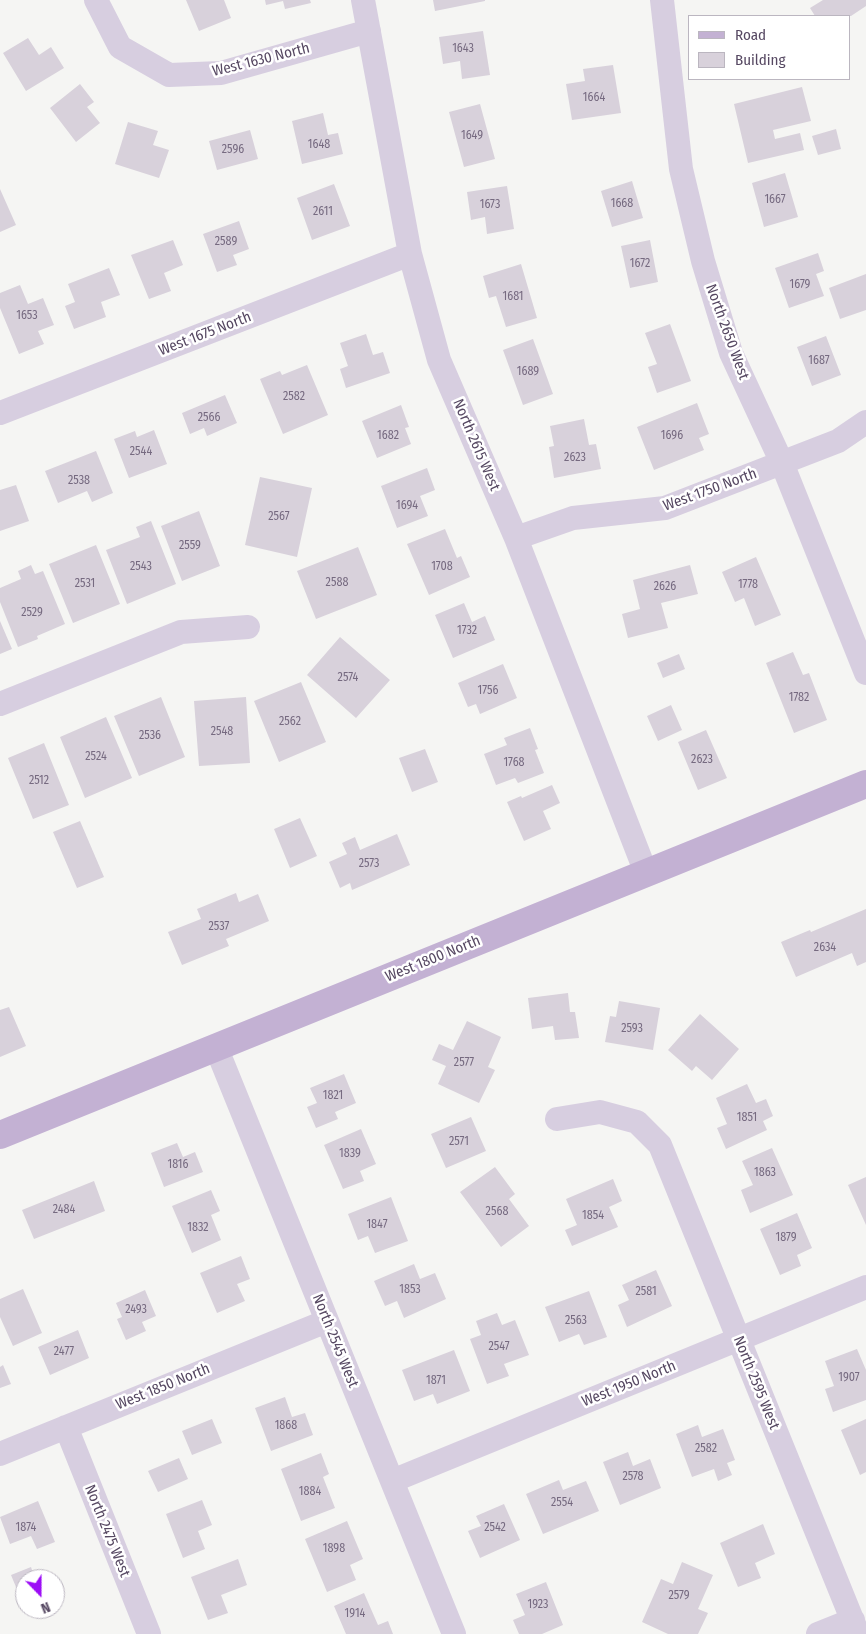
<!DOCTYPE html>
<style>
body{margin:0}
#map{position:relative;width:866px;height:1634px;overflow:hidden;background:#f5f5f3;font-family:"Fira Sans Condensed",sans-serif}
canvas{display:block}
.legend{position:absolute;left:688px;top:15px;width:162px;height:65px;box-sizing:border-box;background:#fff;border:1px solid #bbb6c0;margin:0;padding:6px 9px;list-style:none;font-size:15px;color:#564862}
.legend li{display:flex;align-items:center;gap:10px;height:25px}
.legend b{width:25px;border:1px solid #bbb6c0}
.north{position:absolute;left:15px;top:1569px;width:50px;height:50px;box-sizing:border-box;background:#fff;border:1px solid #bbb6c0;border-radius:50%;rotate:158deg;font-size:14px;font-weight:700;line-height:20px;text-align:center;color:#564862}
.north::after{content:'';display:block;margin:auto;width:18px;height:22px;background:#9c0cf6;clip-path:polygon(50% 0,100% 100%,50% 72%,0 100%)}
</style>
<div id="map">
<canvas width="866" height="1634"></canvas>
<ul class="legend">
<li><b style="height:6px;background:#c3b1d3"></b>Road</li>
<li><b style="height:14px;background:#d8d1db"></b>Building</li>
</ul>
<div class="north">N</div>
</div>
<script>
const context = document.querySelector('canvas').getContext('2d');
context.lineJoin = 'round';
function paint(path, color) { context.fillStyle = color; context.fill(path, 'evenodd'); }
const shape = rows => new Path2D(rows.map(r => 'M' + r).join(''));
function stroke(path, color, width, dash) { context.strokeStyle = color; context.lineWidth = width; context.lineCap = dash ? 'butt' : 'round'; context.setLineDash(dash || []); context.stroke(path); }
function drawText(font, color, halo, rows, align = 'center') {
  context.font = font + ' "Fira Sans Condensed",sans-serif'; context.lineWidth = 5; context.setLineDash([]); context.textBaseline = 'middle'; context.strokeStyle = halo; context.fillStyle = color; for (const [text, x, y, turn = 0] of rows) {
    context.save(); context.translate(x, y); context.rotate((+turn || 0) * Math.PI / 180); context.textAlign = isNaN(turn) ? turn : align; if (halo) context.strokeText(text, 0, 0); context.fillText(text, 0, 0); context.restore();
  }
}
paint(shape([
 [186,0,224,0,231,18,199,31],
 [265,0,310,0,311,3,285,9,283,1,266,5],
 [433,0,485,0,485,1,435,11],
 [823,0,866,0,866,6,851,16,815,16,810,8],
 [483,31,490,75,462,79,460,61,443,64,439,37],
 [28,38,39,55,51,47,64,68,26,91,3,53],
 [613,65,621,113,572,120,566,84,585,81,583,69],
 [80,84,94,102,87,107,100,123,76,142,50,108],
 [802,87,811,121,773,130,775,139,800,133,804,150,748,163,734,104],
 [480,104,495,159,464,167,449,112],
 [323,113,328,135,338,133,343,154,302,164,292,121],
 [128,122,158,131,153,145,169,150,159,178,115,164],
 [836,129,841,149,818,155,812,136],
 [250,130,258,159,217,170,209,141],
 [785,173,798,217,764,227,752,183],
 [632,181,643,218,612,227,601,191],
 [334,184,350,226,312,240,297,198],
 [507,186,514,229,487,234,485,217,471,220,467,192],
 [0,189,16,225,0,232],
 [239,221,249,249,233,255,237,265,217,272,203,234],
 [173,240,183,265,164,273,171,291,149,299,131,255],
 [650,240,658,282,630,288,621,246],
 [818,253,824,271,816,274,824,296,789,308,775,268],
 [521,264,537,318,506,327,496,296,489,298,483,276],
 [109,268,120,295,101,302,106,317,74,329,65,306,75,302,68,284],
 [866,274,866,310,840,319,829,288],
 [20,285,28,304,43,298,54,325,38,331,44,344,19,354,0,308,0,293],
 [670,324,691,381,657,393,648,367,657,364,645,333],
 [366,334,373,355,383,352,390,373,346,388,340,369,348,366,340,343],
 [826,336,841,375,812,386,797,347],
 [533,339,553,394,523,405,503,350],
 [307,365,328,415,283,434,260,379,280,371,282,375],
 [225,395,237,423,207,436,204,428,190,434,182,413],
 [697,403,709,434,699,438,704,450,654,470,637,427],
 [401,405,409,427,405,428,411,444,377,458,362,421],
 [584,419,589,445,596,444,601,469,554,478,549,447,554,446,550,426],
 [154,430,167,464,129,478,114,439,135,431,137,437],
 [96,451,113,493,92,502,87,491,58,503,45,471],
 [427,468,435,490,420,496,428,516,397,528,381,486],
 [260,477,312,488,297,557,245,545],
 [16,485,29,521,0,531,0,490],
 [199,511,220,566,182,581,161,526],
 [151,521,176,584,127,604,106,550,140,537,136,527],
 [445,529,457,558,461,556,470,577,429,595,407,544],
 [96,545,120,604,73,623,49,564],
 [358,547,377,595,316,619,297,571],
 [756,557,781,615,755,626,744,598,735,602,722,572],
 [31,565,35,574,43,571,65,624,37,636,38,639,18,647,0,602,0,588,21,579,18,571],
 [690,565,698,594,661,603,668,628,628,638,622,614,640,609,633,580],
 [464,603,472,622,485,616,495,640,453,658,435,615],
 [0,621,12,649,0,654],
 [340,637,390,680,356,718,307,675],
 [793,652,803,675,809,673,827,720,794,733,766,663],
 [679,654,685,669,663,678,657,663],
 [503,664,517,698,480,714,476,704,468,707,458,683],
 [301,682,326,742,279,762,254,701],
 [161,697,185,757,139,776,114,716],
 [246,697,250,763,199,766,194,701],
 [671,705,682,730,658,741,647,716],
 [106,717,132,778,85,798,60,737],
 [530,728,538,749,535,750,544,773,518,783,515,778,496,785,484,754,507,745,504,738],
 [706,730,727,778,698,790,678,742],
 [44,743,69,805,33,819,8,758],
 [425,749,438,782,412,792,399,758],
 [552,785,560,803,543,811,551,829,524,841,507,802,521,796,522,798],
 [300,818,317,856,290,868,274,829],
 [80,821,104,877,77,888,53,832],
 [397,834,410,865,352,890,350,883,340,888,329,862,347,854,342,843,355,837,360,850],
 [236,893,239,902,258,894,269,921,226,939,229,946,182,965,168,932,201,919,197,909],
 [866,909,866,962,857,966,852,953,796,977,781,942,810,930,811,932],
 [568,993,570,1012,575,1012,579,1038,555,1040,553,1026,532,1029,528,998],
 [619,1001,660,1008,653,1050,605,1042,610,1016,616,1017],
 [9,1007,26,1046,0,1057,0,1010],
 [700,1014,739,1049,712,1080,696,1066,692,1071,668,1050],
 [467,1021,501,1037,488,1067,495,1070,479,1103,438,1084,446,1066,432,1060,439,1044,453,1050],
 [344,1074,356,1103,335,1112,338,1119,316,1128,307,1107,317,1103,310,1088],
 [747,1084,756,1103,766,1099,773,1116,763,1121,767,1130,726,1149,717,1128,727,1124,716,1098],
 [471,1117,486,1151,446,1168,431,1134],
 [361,1129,376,1164,360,1171,364,1181,343,1189,324,1145],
 [177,1143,183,1157,195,1152,203,1172,164,1187,151,1153],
 [772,1148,793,1195,750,1213,741,1190,753,1185,742,1161],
 [495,1167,515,1194,509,1199,529,1226,501,1247,460,1192],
 [866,1177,866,1225,848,1185],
 [613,1179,622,1201,609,1207,618,1227,572,1246,565,1230,577,1225,566,1199],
 [94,1181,105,1211,34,1239,22,1210],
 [211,1190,220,1211,211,1215,221,1240,192,1253,172,1206],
 [391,1197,408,1241,375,1253,368,1236,358,1240,348,1214],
 [797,1213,812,1248,797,1255,801,1266,780,1275,760,1229],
 [241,1256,250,1279,237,1284,245,1301,217,1313,200,1273],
 [414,1264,420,1279,435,1273,446,1299,404,1318,397,1301,385,1306,374,1281],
 [656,1270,672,1306,627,1327,618,1305,629,1300,622,1285],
 [23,1289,42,1333,13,1346,0,1317,0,1299],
 [145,1290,156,1316,142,1322,146,1331,126,1340,117,1319,122,1317,116,1303],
 [589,1291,607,1337,584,1345,579,1334,559,1342,545,1307],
 [497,1313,502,1325,515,1320,529,1355,504,1364,509,1376,487,1384,470,1339,481,1335,476,1321],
 [78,1330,89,1358,50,1375,38,1347],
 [857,1349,866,1370,866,1400,833,1412,825,1389,834,1386,825,1361],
 [454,1350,470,1391,437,1404,433,1394,414,1401,402,1370],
 [3,1365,11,1384,0,1388,0,1367],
 [285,1397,292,1417,305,1413,313,1435,271,1451,255,1408],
 [212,1419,222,1443,192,1455,182,1431],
 [866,1419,866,1472,860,1475,841,1430],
 [698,1425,702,1437,723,1429,735,1460,727,1463,732,1475,718,1481,714,1469,692,1477,676,1434],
 [628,1452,633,1466,650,1459,661,1488,620,1505,603,1462],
 [321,1453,329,1474,323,1477,335,1508,301,1521,281,1469],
 [179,1458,188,1479,158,1492,148,1471],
 [559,1480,563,1490,586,1481,599,1511,543,1534,526,1494],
 [202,1500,212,1525,198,1531,205,1549,183,1558,166,1514],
 [38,1501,55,1542,37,1549,31,1536,10,1544,0,1517],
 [504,1504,520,1540,480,1558,468,1531,481,1526,476,1516],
 [347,1521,363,1559,350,1565,356,1580,327,1592,305,1539],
 [763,1524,775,1554,755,1563,761,1578,738,1587,720,1543],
 [238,1559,247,1585,221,1595,228,1613,208,1620,191,1577],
 [682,1562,713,1575,698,1609,708,1613,698,1634,668,1634,642,1622,661,1579,673,1584],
 [31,1567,35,1579,25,1579,25,1603,23,1604,11,1575],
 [546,1582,563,1625,542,1634,519,1634,513,1620,525,1615,516,1594],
 [364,1593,378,1625,388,1621,393,1634,346,1634,334,1606]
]), '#d8d1db');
stroke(shape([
 [96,0,120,47,169,75,221,73,369,31],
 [363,0,410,254,439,360,516,538,646,873],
 [662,0,681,169,703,261,731,353,782,463,866,673],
 [0,413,410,254],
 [516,538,573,518,665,508,838,441,866,422],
 [0,704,181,632,248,627],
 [216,1047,454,1634],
 [557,1119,600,1112,637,1122,660,1145,858,1634],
 [66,1427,149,1634],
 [0,1454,327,1321],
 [392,1481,866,1287],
 [818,1634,853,1620]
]), '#d7cee0', 24);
stroke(shape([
 [0,1135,866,784]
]), '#c3b1d3', 28);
drawText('12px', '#766a80', null, [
 ["1643",463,49],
 ["1664",594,98],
 ["1649",472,136],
 ["1648",319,145],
 ["2596",233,150],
 ["1667",775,200],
 ["1668",622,204],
 ["1673",490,205],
 ["2611",323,212],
 ["2589",226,242],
 ["1672",640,264],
 ["1679",800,285],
 ["1681",513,297],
 ["1653",27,316],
 ["1687",819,361],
 ["1689",528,372],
 ["2582",294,397],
 ["2566",209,418],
 ["1682",388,436],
 ["1696",672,436],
 ["2544",141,452],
 ["2623",575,458],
 ["2538",79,481],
 ["1694",407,506],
 ["2567",279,517],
 ["2559",190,546],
 ["2543",141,567],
 ["1708",442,567],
 ["2588",337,583],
 ["2531",85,584],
 ["1778",748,585],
 ["2626",665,587],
 ["2529",32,613],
 ["1732",467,631],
 ["2574",348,678],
 ["1756",488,691],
 ["1782",799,698],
 ["2562",290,722],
 ["2548",222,732],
 ["2536",150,736],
 ["2524",96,757],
 ["2623",702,760],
 ["1768",514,763],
 ["2512",39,781],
 ["2573",369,864],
 ["2537",219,927],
 ["2634",825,948],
 ["2593",632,1029],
 ["2577",464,1063],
 ["1821",333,1096],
 ["1851",747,1118],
 ["2571",459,1142],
 ["1839",350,1154],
 ["1816",178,1165],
 ["1863",765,1173],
 ["2484",64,1210],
 ["2568",497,1212],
 ["1854",593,1216],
 ["1847",377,1225],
 ["1832",198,1228],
 ["1879",786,1238],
 ["1853",410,1290],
 ["2581",646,1292],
 ["2493",136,1310],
 ["2563",576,1321],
 ["2547",499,1347],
 ["2477",64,1352],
 ["1907",849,1378],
 ["1871",436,1381],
 ["1868",286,1426],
 ["2582",706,1449],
 ["2578",633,1477],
 ["1884",310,1492],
 ["2554",562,1503],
 ["1874",26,1528],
 ["2542",495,1528],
 ["1898",334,1549],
 ["2579",679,1596],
 ["1923",538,1605],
 ["1914",355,1614]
]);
drawText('15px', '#564862', '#fff', [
 ["West 1630 North",261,60,-14],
 ["North 2650 West",727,332,70],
 ["West 1675 North",205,334,-21],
 ["North 2615 West",476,445,67],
 ["West 1750 North",710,490,-20],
 ["West 1800 North",433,959,-22],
 ["North 2545 West",335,1341,68],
 ["North 2595 West",756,1383,68],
 ["West 1950 North",629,1384,-22],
 ["West 1850 North",163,1387,-22],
 ["North 2475 West",107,1531,68]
]);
</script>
